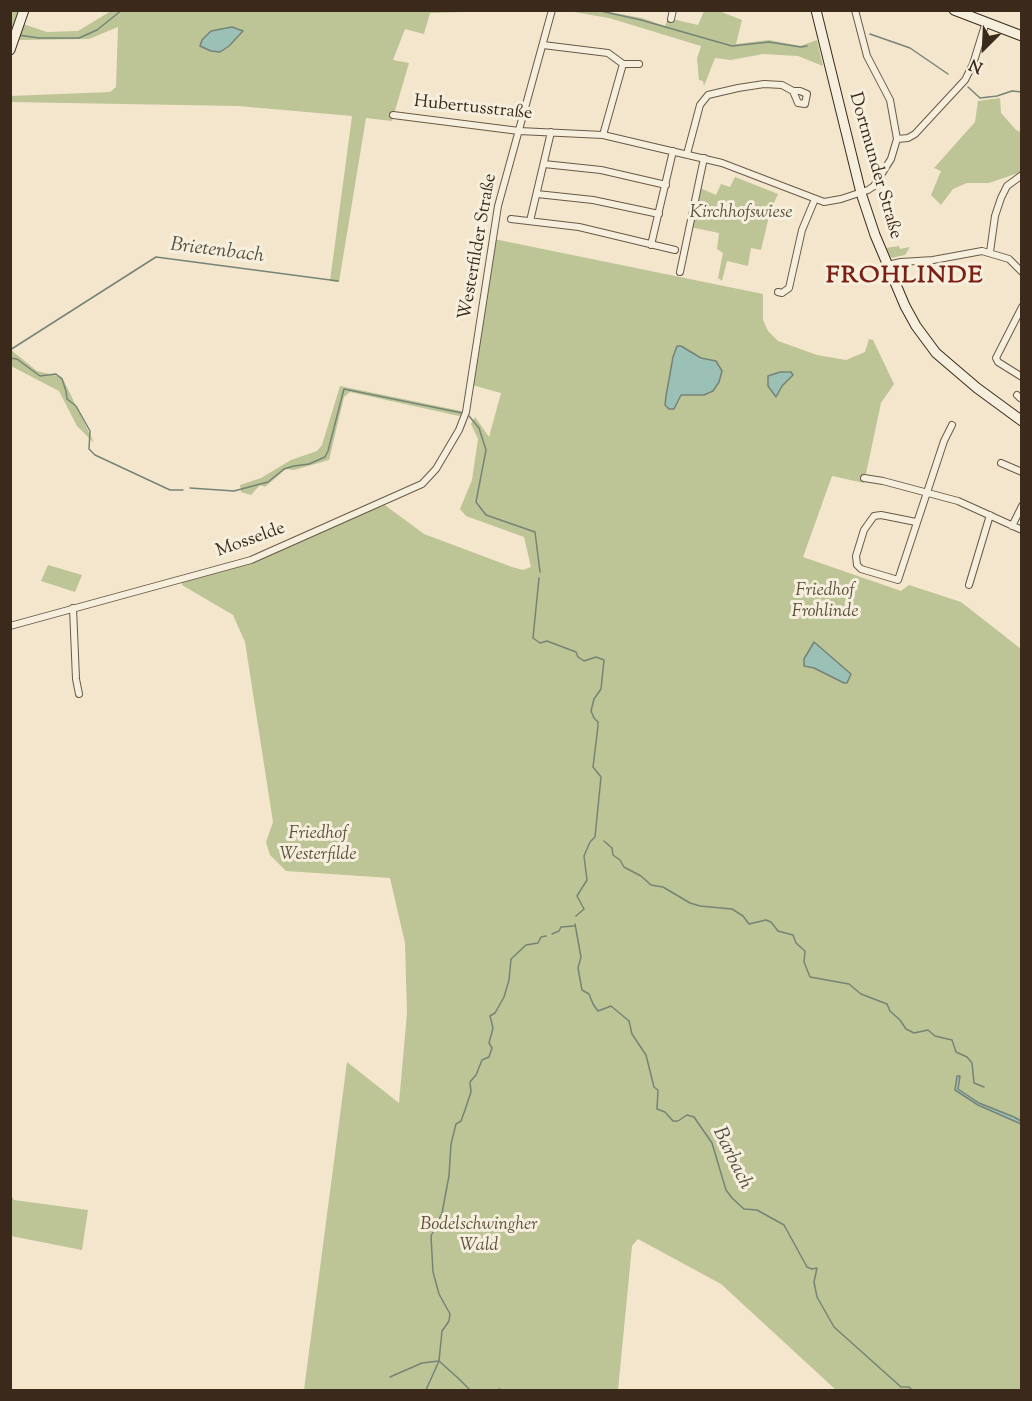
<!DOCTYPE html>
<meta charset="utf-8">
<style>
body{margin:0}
#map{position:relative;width:1032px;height:1401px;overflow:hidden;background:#f3e6cc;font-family:"Sorts Mill Goudy",serif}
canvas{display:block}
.frame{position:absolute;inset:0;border:12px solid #3b2a1b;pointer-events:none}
.north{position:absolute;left:954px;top:18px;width:60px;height:60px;-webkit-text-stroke:4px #f7efde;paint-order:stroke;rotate:204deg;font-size:16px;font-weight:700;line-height:24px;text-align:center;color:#3b2a1b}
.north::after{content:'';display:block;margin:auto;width:21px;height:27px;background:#3b2a1b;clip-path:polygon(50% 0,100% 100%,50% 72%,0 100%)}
</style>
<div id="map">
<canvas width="1032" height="1401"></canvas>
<div class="frame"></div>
<div class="north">N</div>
</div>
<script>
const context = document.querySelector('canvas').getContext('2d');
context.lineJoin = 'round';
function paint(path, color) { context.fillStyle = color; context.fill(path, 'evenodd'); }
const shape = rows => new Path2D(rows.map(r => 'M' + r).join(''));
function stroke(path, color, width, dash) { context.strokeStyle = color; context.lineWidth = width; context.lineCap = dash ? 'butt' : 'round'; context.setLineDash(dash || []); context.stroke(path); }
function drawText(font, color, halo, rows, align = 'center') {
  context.font = font + ' "Sorts Mill Goudy",serif'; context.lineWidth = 6; context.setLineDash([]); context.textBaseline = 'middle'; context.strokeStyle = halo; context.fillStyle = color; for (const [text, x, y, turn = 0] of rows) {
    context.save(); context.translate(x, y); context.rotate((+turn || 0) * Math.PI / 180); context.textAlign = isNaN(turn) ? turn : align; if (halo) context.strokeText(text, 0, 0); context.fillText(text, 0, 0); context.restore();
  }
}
paint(shape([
 [558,10,604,11,642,18,665,26,668,18,698,25,704,11,719,11,742,20,736,44,769,40,800,46,817,40,823,66,798,56,763,54,731,60,715,58,704,86,703,81,699,80,697,59,701,46,609,18,574,12,557,12],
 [11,11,24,11,20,23,47,32,78,31,111,11,501,11,430,13,424,34,405,29,393,60,409,63,392,121,366,118,339,282,330,281,352,116,238,106,11,102,10,96,110,92,116,87,118,27,89,39,14,40,11,39],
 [1000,98,1001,113,1016,130,1021,132,1021,172,989,183,967,183,953,189,941,205,931,195,941,171,934,168,975,122,978,101],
 [735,177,778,194,770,212,761,250,751,248,748,266,727,261,722,281,718,278,723,253,717,249,719,233,690,227,698,187,716,195,721,184,730,187],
 [494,239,763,294,763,320,768,331,778,341,817,355,846,360,865,352,869,339,873,340,894,384,881,403,864,483,832,476,803,557,901,591,909,585,961,602,1021,649,1021,1390,836,1390,721,1284,638,1239,632,1246,618,1390,304,1390,347,1062,399,1103,407,1013,405,943,390,878,286,871,270,855,266,842,273,822,245,642,233,615,182,585,182,581,234,568,382,503,424,534,512,567,523,570,531,567,524,537,466,516,460,509,472,480,478,439,471,424,475,417,489,437,501,393,472,385],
 [899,246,900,249,910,247,905,255,891,258,886,248],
 [11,350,37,371,62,377,94,443,77,426,59,391,11,366],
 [340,386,466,412,459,416,350,392,344,397,329,460,294,470,286,469,265,487,260,485,251,495,241,492,240,485,261,478,291,460,317,451,322,445],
 [48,565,82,575,75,592,41,581],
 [10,1194,14,1200,88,1210,82,1250,11,1236]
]), '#bdc496');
const water = shape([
 [232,27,243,31,229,46,220,52,211,51,200,46,202,40,211,31,232,27],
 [677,346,681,346,701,358,716,361,722,371,719,382,713,391,704,395,681,395,674,409,669,409,665,405,666,396,673,357,677,346],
 [780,372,791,372,793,375,782,386,776,397,768,386,768,376,780,372],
 [814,642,851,674,847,683,844,683,814,668,804,666,804,659,814,642],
 [957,1076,960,1076,958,1089,979,1103,1014,1117,1021,1121,1021,1124,978,1105,955,1090,957,1076]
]);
paint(water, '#9bc0b5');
stroke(water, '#758477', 1.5);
stroke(shape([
 [596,10,641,20,732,46,769,42,801,47,807,46],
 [870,34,910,48,948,74],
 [18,35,39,38,79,38,97,30,122,10],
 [968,87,980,98,997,96,1012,91,1022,92],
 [10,350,156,257,338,281],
 [10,358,17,359,40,376,56,374,62,379,66,391,67,399,76,406,90,431,89,449,95,455,170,490,183,490],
 [469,416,479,428,486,450,476,502,486,515,535,532,540,572],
 [190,488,234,491,268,482,284,469,294,466,309,464,325,457,328,451,344,389,462,413],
 [539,578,533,638,540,643,547,641,576,652,578,657,584,661,596,657,604,660,601,689,594,699,591,711,594,718,598,722,598,726,593,767,601,777,595,837,590,842,584,856,587,880,577,896,584,909,576,916],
 [604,841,612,848,613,855,620,860,624,867,641,876,651,885,663,887,690,903,700,906,732,909,743,916,749,924,766,920,771,922,778,931,793,935,796,943,805,951,804,962,810,977,849,984,861,994,887,1004,890,1011,900,1020,906,1029,914,1033,928,1030,935,1036,952,1040,956,1052,967,1057,972,1063,974,1083,984,1087],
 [575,924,581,957,578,968,582,990,589,994,593,1004,598,1011,611,1006,629,1021,632,1034,646,1055,654,1087,658,1090,657,1109,665,1112,673,1121,678,1121,687,1115,694,1117,712,1143,726,1190,732,1198,744,1209,757,1210,784,1225,807,1267,812,1269,817,1268,814,1282,817,1297,834,1327,901,1387,909,1387,912,1390],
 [552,934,559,931,561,927,574,926],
 [390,1377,422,1363,439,1361,458,1378,470,1390],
 [426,1390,439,1361,442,1331,449,1321,450,1314,439,1294,433,1272,431,1236,442,1213,449,1176,451,1144,456,1124,461,1121,465,1110,471,1092,470,1082,476,1075,482,1060,489,1057,492,1048,489,1043,493,1028,490,1016,495,1013,504,997,509,980,511,959,526,945,538,943,541,937,546,936],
 [497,1390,500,1389]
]), '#758477', 1.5);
const street = shape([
 [671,19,673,10],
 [543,45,608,53,623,64,603,135],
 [623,64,639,64],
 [393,115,519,131,603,135,722,163,824,202,841,199,868,190,874,186,891,159,897,139,890,100,867,56,855,10],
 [897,139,908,138,915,134,965,80,973,64,986,22],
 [687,154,700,105,708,95,738,88,764,84,782,85,793,91,798,103,805,104,807,94,800,91,793,91],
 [544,164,601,170,666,185],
 [537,194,593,200,659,214],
 [511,219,579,227,675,250],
 [530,221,551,132],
 [651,245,673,151],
 [990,252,995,216,1001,198,1007,186,1022,175],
 [887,265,901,262,933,260,982,251,1009,259,1022,272],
 [680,272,704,158],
 [778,292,782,293,789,288,802,230,815,199],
 [1022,307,996,358,998,362,1022,377],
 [1017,395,1020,398,1022,396],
 [1001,463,1022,472],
 [864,478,883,481,958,501,1022,530],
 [916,522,881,515,874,516,864,530,856,556,857,565,861,569,898,580,944,441,952,425],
 [1012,526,1022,506],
 [969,585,990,515],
 [73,608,76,679,79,694],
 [10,626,251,560,422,484,436,469,459,430,466,412,498,206,552,10]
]);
const secondary = shape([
 [816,10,861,193,875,235,905,306,916,326,936,353,977,388,1022,421],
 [954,10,1022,36],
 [10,50,24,10]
]);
stroke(street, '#695947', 8);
stroke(secondary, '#3b2a1b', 11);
stroke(street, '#f7efde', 6);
stroke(secondary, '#f7efde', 9);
drawText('18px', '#3b2a1b', '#f7efde', [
 ["Hubertusstraße",473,109,6],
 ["Dortmunder Straße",874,166,74],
 ["Westerfilder Straße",479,247,-80],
 ["Mosselde",251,541,-20]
]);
drawText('italic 18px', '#5c503a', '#f7efde', [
 ["Kirchhofswiese",741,214],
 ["Friedhof",825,592],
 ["Frohlinde",825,613],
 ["Friedhof",318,835],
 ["Westerfilde",318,856],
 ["Bodelschwingher",479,1226],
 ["Wald",479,1247]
]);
drawText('italic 20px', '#535042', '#f7efde', [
 ["Brietenbach",217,252,7],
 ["Barbach",731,1159,64]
]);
context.letterSpacing = '1.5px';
drawText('bold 24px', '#7a1f14', '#f7efde', [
 ["FROHLINDE",905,278]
]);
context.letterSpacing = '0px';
</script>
